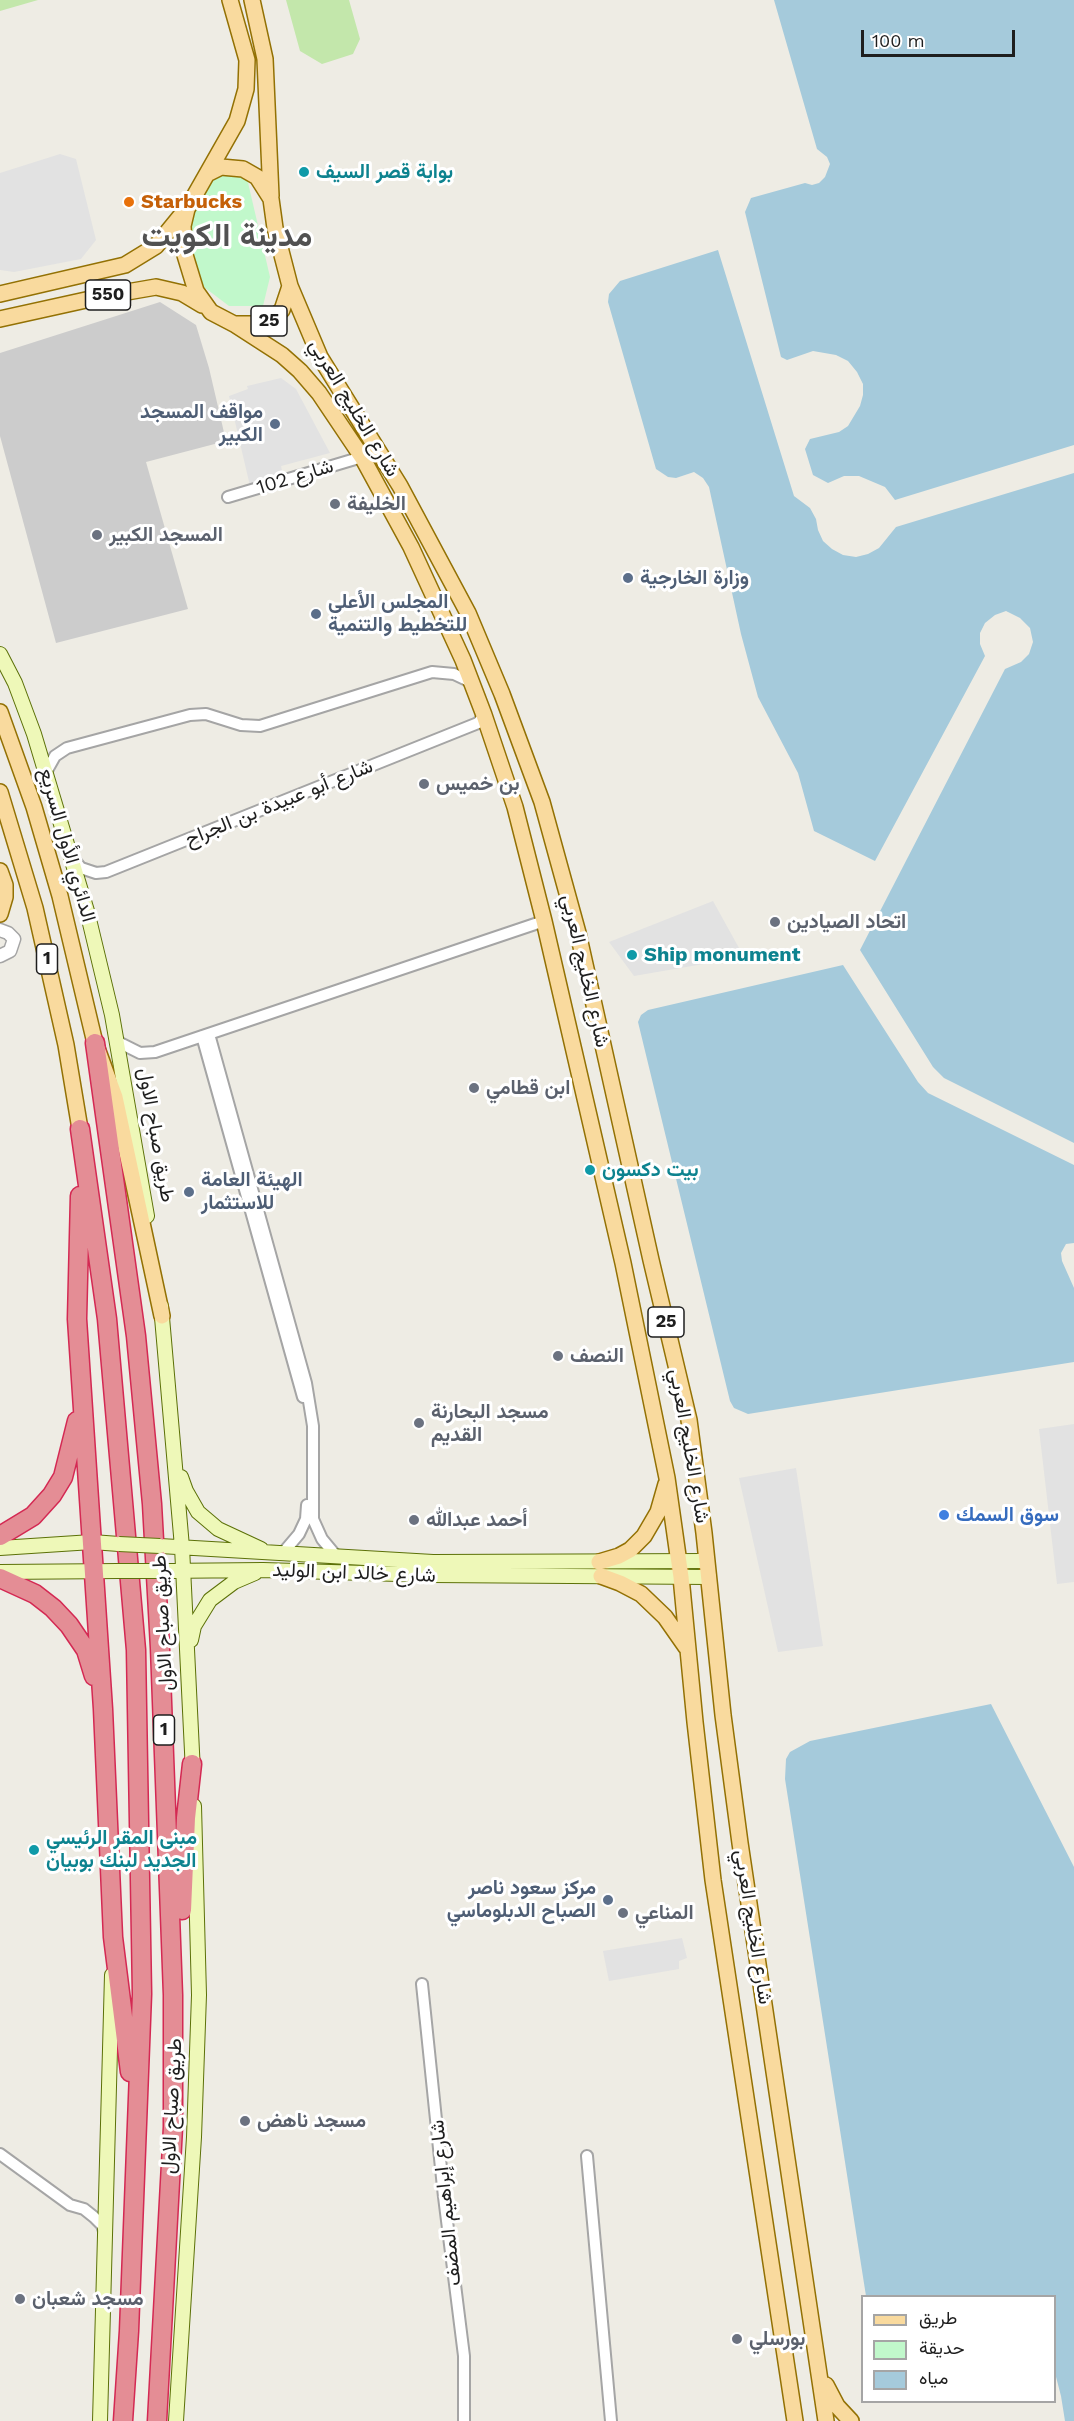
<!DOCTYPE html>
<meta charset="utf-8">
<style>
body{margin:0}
#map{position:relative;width:1074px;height:2421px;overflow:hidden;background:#eeece4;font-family:"Work Sans",Vazirmatn,sans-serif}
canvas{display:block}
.legend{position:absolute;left:861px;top:2295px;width:195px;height:108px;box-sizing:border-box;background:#fff;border:2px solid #a5a5a5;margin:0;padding:8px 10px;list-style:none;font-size:18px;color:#1e1e1e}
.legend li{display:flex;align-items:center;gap:12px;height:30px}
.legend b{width:30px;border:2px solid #a5a5a5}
.scale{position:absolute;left:861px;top:30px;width:154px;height:27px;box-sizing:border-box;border:3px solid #1e1e1e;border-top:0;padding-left:8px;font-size:18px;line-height:21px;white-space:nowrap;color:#1e1e1e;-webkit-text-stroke:4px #fff;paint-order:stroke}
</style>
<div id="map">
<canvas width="1074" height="2421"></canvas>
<ul class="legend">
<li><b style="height:8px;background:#f9da9e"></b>طريق</li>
<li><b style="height:16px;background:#c1f8cb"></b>حديقة</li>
<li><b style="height:16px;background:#a5cadb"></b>مياه</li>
</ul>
<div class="scale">100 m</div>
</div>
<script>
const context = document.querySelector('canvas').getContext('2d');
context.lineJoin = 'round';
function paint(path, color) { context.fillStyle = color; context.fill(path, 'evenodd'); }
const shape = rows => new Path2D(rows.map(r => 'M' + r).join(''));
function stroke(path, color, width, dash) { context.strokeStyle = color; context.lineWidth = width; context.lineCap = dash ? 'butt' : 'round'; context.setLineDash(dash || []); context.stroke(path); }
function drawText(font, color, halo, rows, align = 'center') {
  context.font = font + ' "Work Sans",Vazirmatn,sans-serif'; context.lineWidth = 6; context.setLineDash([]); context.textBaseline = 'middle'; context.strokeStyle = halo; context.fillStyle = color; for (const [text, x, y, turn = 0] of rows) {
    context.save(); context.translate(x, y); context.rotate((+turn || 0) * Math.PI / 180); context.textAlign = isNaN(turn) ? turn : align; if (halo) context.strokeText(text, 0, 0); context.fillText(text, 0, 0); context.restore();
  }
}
paint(shape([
 [160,302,196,325,209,368,226,441,146,462,188,609,56,643,0,436,0,353]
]), '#ccc');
paint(shape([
 [0,0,38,0,0,11],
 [286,0,349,0,360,39,353,54,322,64,300,51]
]), '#c3e7ab');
paint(shape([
 [229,170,246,174,270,277,263,306,229,306,200,284,192,248,188,209,207,176]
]), '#c1f8cb');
paint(shape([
 [60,154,76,159,96,240,81,259,14,272,0,270,0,173],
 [281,378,296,389,330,453,281,466,283,476,250,486,229,396,248,389,247,386],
 [713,901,744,957,634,976,609,942],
 [1074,1424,1074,1582,1057,1584,1039,1429],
 [796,1468,823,1646,778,1652,739,1478],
 [682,1938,687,1958,679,1961,679,1969,609,1981,603,1951]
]), '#e2e2e2');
paint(shape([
 [774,0,1074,0,1074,445,895,500,885,487,859,476,844,476,828,483,813,475,805,449,810,439,839,432,848,426,860,406,863,395,863,384,857,372,848,361,836,355,813,351,787,360,781,357,745,212,751,198,805,183,812,185,819,183,825,177,830,164,827,157,817,149],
 [718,250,794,496,810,508,816,519,818,530,823,541,832,549,843,555,856,557,868,554,879,548,896,527,1074,473,1074,1143,944,1078,933,1067,860,950,1005,669,1021,662,1029,654,1033,642,1030,628,1020,618,1006,611,995,615,985,623,980,633,980,644,985,656,875,861,814,831,798,773,758,697,741,634,709,487,703,478,694,472,676,478,668,477,656,469,608,302,609,294,620,281],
 [843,965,918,1082,928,1093,1074,1165,1074,1243,1066,1244,1061,1253,1062,1261,1074,1288,1074,1362,748,1414,734,1408,730,1401,638,1022,641,1015,648,1010],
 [991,1704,1074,1867,1074,2421,1065,2421,1061,2396,1055,2373,1054,2296,866,2296,785,1779,786,1759,790,1752,810,1741]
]), '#a5cadb');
const minor = shape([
 [228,497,362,457],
 [46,772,55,756,67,748,190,715,206,714,241,725,260,726,432,672,454,674,473,683],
 [73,858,81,868,96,873,106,872,478,723,484,715],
 [209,1034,306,1383,313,1426,313,1519,322,1539,337,1557],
 [202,1036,303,1397],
 [118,1042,140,1053,155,1052,544,921],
 [282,1554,299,1534,306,1519,307,1505],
 [422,1984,444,2197,464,2356,464,2421],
 [0,2154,70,2205,84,2209,94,2217,102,2225,105,2234],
 [587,2156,611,2421]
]);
const tertiary = shape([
 [0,930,8,933,14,939,10,951,0,956]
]);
const secondary = shape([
 [0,654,15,683,34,734,87,911,112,1015,147,1216],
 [161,1306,182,1547,193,1772],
 [181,1477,186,1491,198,1512,218,1529,261,1549],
 [160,1546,433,1562,707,1561],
 [0,1548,92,1542,119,1544],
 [161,1571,263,1570,432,1575,709,1577],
 [0,1572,118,1571],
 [191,1640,194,1626,210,1600,234,1582,255,1573],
 [100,2421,112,1975],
 [176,2421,194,2137,199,1995,194,1806]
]);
const primary = shape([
 [252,0,265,59,271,196],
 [207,174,221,167,243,169,257,177,271,199,275,228,290,286,282,310,265,324,234,324,211,312,196,291,185,255,183,226,187,209,237,121,246,89,247,60,230,0],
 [290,286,320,357,400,486,468,613,502,694,542,802,578,933,651,1260,689,1420,704,1533,723,1715,740,1843,826,2421],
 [0,294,125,265,156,246,183,213],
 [0,319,104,296,156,287,182,293,202,305],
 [234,324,282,355,300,371,319,393,362,457,411,547,463,660,484,715,515,807,544,921,623,1263,667,1478,681,1577,695,1722,713,1880,795,2421],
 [0,712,34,807,60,896,95,1043,115,1097,162,1316],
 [0,792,35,908,66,1045,80,1129],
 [0,871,5,885,5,897,0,914],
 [599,1562,619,1556,630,1550,644,1536,658,1512,666,1484],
 [601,1576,620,1583,641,1594,665,1617,686,1647],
 [826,2385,837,2406,851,2421]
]);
const motorway = shape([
 [95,1043,136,1336,152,1504,160,1648,173,1995,173,2127,157,2421],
 [80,1129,107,1319,136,1650,142,1994,129,2331,123,2421],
 [80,1196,77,1319,103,1709,113,1937,130,2072],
 [0,1536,33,1516,52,1495,63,1477,77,1421],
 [0,1578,35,1594,53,1608,69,1625,86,1650,94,1676],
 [182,1910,186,1818,192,1764]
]);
stroke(minor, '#a5a5a5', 14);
stroke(tertiary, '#a5a5a5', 15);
stroke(secondary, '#5c7108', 16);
stroke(primary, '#937104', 18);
stroke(motorway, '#d42953', 21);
stroke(minor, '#fff', 10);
stroke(tertiary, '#fff', 12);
stroke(secondary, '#eef8b8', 14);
stroke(primary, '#f9da9e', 15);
stroke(motorway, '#e48d95', 18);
const secondaryBridge = shape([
 [119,1544,160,1546],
 [118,1571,161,1571]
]);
stroke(secondaryBridge, '#5c7108', 16, []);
stroke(secondaryBridge, '#eef8b8', 14);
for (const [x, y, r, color] of [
 [304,172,6,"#0f9aa8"],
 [129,202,6,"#e8710a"],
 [275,424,6,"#5c6f8a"],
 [335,504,6,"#6b7280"],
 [97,535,6,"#6b7280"],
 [628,578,6,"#5c6f8a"],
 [316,614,6,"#5c6f8a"],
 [424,784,6,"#6b7280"],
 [775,922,6,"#6b7280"],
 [632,955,6,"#0f9aa8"],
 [474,1088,6,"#6b7280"],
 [590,1170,6,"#0f9aa8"],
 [189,1192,6,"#5c6f8a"],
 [558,1356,6,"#6b7280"],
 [419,1423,6,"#6b7280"],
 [944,1515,6,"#3f7fe0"],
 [414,1520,6,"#6b7280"],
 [34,1850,6,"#0f9aa8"],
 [608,1900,6,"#5c6f8a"],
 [623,1913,6,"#6b7280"],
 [245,2121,6,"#6b7280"],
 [20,2299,6,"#6b7280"],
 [737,2339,6,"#6b7280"]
]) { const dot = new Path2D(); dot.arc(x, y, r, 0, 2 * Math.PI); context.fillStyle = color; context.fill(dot); stroke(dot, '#fff', 2); }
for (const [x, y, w] of [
 [108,295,45],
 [269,321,36],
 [47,959,21],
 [666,1322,36],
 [164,1730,21]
]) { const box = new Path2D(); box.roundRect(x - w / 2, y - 15, w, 30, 4.5); context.fillStyle = '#fff'; context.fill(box); stroke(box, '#1e1e1e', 1.5); }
drawText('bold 18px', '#1e1e1e', null, [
 ["550",108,295],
 ["25",269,321],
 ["1",47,959],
 ["25",666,1322],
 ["1",164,1730]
]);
drawText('bold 20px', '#0d838f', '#fff', [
 ["بوابة قصر السيف",316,172],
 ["Ship monument",644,955],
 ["بيت دكسون",602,1170],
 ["مبنى المقر الرئيسي",46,1838],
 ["الجديد لبنك بوبيان",46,1861]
], 'left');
drawText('bold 20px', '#c56008', '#fff', [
 ["Starbucks",141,202]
], 'left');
drawText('20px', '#1e1e1e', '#fff', [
 ["شارع الخليج العربي",354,408,59],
 ["شارع 102",295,477,-17],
 ["شارع أبو عبيدة بن الجراح",279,803,-22],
 ["الدائري الأول السريع",67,845,74],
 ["شارع الخليج العربي",585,971,77],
 ["طريق صباح الاول",156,1135,80],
 ["شارع الخليج العربي",689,1446,80],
 ["شارع خالد ابن الوليد",354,1573,2],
 ["طريق صباح الاول",163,1623,-93],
 ["شارع الخليج العربي",753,1927,81],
 ["طريق صباح الاول",172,2106,-87],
 ["شارع إبراهيم المضف",446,2203,-96]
]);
drawText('bold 20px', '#4e5e75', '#fff', [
 ["مواقف المسجد",263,412,"right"],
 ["الكبير",263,435,"right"],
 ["وزارة الخارجية",640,578],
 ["المجلس الأعلى",328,602],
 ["للتخطيط والتنمية",328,625],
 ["الهيئة العامة",201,1180],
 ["للاستثمار",201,1203],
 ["مركز سعود ناصر",596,1888,"right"],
 ["الصباح الدبلوماسي",596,1911,"right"]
], 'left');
drawText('bold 20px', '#5b616d', '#fff', [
 ["الخليفة",347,504],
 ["المسجد الكبير",109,535],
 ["بن خميس",436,784],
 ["اتحاد الصيادين",787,922],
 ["ابن قطامي",486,1088],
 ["النصف",570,1356],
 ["مسجد البحارنة",431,1412],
 ["القديم",431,1435],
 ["أحمد عبدالله",426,1520],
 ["المناعي",635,1913],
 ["مسجد ناهض",257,2121],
 ["مسجد شعبان",32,2299],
 ["بورسلي",749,2339]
], 'left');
drawText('bold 20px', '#366cbe', '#fff', [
 ["سوق السمك",956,1515]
], 'left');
drawText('bold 32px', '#515151', '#fff', [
 ["مدينة الكويت",227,237]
]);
</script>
